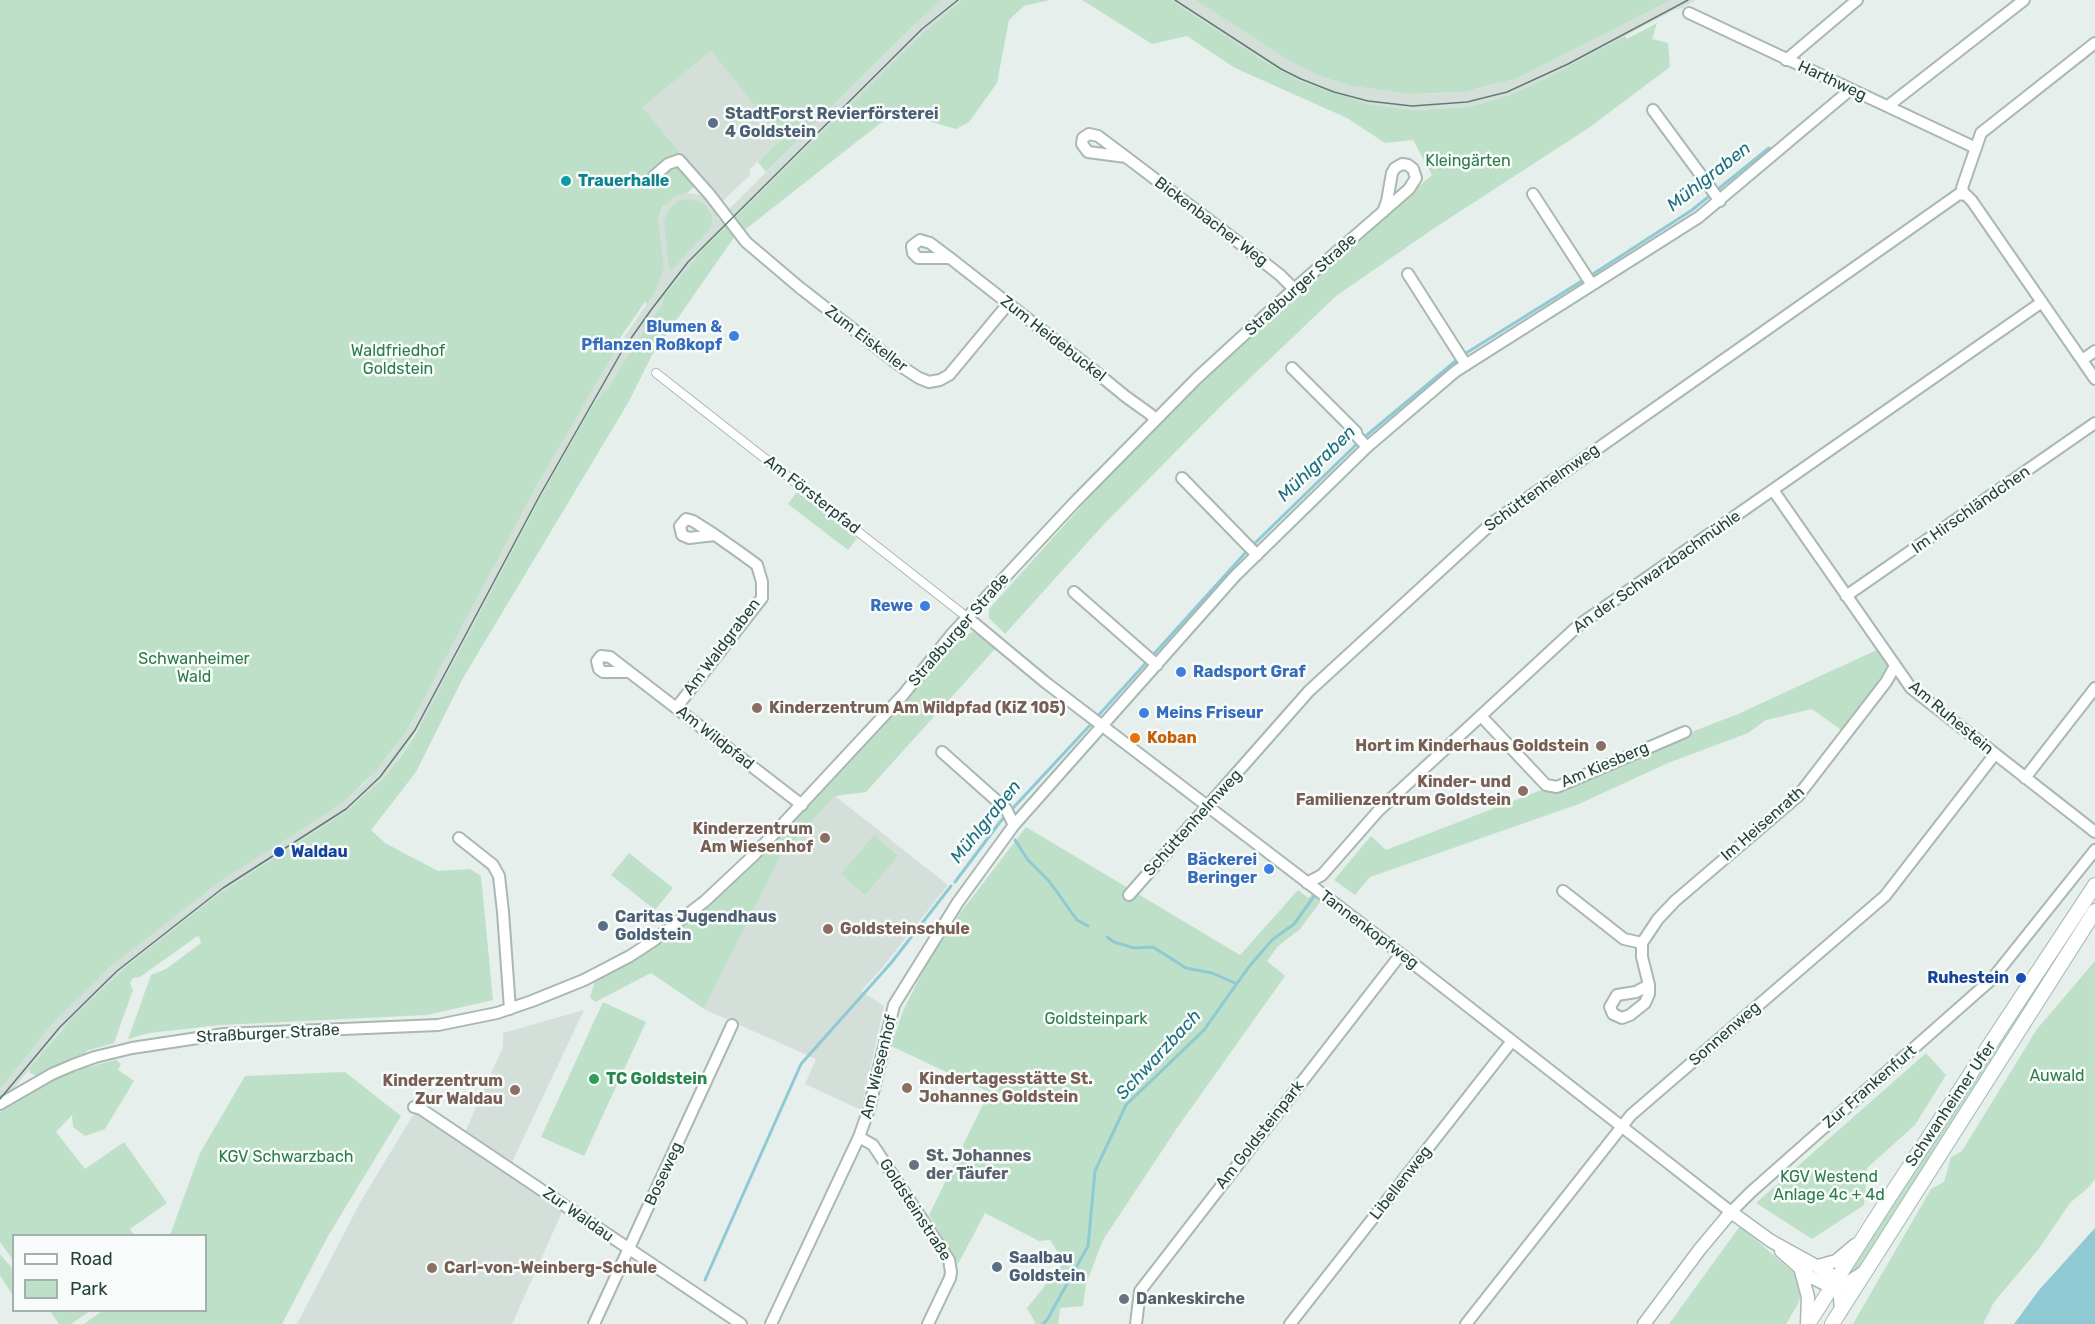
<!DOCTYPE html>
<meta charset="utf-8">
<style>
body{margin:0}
#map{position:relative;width:2095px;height:1324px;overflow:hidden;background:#e6efeb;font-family:Rubik,sans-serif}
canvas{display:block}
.legend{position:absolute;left:12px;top:1234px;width:195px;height:78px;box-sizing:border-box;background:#f7fbf9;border:2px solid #a3b1ad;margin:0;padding:8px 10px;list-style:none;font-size:18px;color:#24423a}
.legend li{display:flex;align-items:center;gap:12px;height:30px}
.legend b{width:30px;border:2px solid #a3b1ad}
</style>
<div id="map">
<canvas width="2095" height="1324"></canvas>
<ul class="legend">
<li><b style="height:8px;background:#fff"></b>Road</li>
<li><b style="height:16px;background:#bfe0c8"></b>Park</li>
</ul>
</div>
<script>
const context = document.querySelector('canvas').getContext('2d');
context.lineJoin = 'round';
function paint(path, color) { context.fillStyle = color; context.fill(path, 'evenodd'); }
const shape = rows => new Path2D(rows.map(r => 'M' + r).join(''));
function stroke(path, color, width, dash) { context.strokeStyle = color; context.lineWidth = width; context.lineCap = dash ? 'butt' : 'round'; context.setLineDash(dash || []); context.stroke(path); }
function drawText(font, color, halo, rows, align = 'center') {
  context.font = font + ' Rubik,sans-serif'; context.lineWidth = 5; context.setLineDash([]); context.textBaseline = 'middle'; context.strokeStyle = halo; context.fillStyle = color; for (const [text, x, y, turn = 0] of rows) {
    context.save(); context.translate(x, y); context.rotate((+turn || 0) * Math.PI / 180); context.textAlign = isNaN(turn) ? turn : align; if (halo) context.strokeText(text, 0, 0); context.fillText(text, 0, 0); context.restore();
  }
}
paint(shape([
 [942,0,962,0,924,32,704,248,664,296,662,304,625,359,611,384,592,406,542,495,425,718,393,767,371,791,347,811,223,891,62,1029,0,1106,0,1089,54,1022,96,979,121,958,218,883,364,784,394,749,416,714,535,489,614,352,657,289,664,267,658,219,667,201,680,194,687,193,701,195,715,208,718,220,916,23],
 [1171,0,1195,0,1288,60,1320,76,1351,86,1410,94,1448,93,1482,88,1516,79,1671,0,1696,0,1682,8,1672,11,1544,79,1510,95,1469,107,1412,110,1368,104,1300,81,1264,61],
 [711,51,783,139,750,169,750,175,721,203,643,107],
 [835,796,948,885,882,968,861,991,884,1006,861,1110,805,1084,816,1059,704,1009,782,854],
 [584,1010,511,1164,465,1132,503,1047,503,1033],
 [420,1114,562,1212,512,1324,297,1324,361,1201,413,1115]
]), '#d4dfda');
paint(shape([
 [0,0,942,0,916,23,766,172,758,162,782,139,711,51,643,107,702,180,687,193,674,197,663,207,658,219,664,267,657,289,647,304,645,302,620,338,622,339,535,489,416,714,401,739,375,772,342,803,218,883,110,967,54,1022,0,1089],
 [962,0,1050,0,1024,6,1009,20,997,83,969,122,956,129,907,115,887,118,733,239,652,355,628,403,463,678,416,772,371,830,385,843,438,871,470,869,481,876,493,1000,427,1015,221,1025,149,1033,128,1039,151,975,166,969,201,943,199,936,196,937,140,977,133,978,130,983,133,990,114,1043,86,1051,87,1067,116,1060,121,1064,118,1070,134,1081,105,1129,85,1136,73,1127,72,1115,56,1132,85,1169,124,1142,167,1203,130,1229,134,1235,14,1236,13,1260,0,1242,0,1112,41,1088,35,1075,30,1073,29,1069,74,1016,130,964,223,891,347,811,382,780,402,755,417,732,542,495,592,406,611,384,625,359,662,304,664,296,704,248,924,32],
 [1082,0,1171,0,1264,61,1300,81,1368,104,1412,110,1469,107,1510,95,1544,79,1625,36,1627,39,1657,23,1652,39,1668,43,1670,67,1590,127,1433,229,1336,296,1225,402,1106,522,1005,634,989,618,989,609,1129,453,1201,382,1301,290,1432,175,1413,140,1385,143,1347,118,1235,68,1187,36,1152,44],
 [1195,0,1671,0,1516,79,1464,92,1410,94,1351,86,1320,76,1288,60],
 [681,199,695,200,705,205,712,215,712,222,711,227,671,271,669,269,664,221,669,209],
 [797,492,857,538,848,550,788,504],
 [973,632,995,649,866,792,835,796,782,854,704,1009,651,973,595,1002,590,997,595,981,668,937,704,909,738,878,784,832,955,643,957,644,966,635],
 [1879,649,1889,664,1873,689,1841,730,1812,709,1766,720,1748,733,1668,763,1579,804,1370,877,1355,895,1334,880,1371,836,1386,850,1738,714],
 [1026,827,1240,955,1298,890,1308,898,1312,894,1321,901,1300,929,1278,946,1267,961,1285,976,1177,1128,1103,1240,1086,1284,1083,1306,1060,1308,1058,1324,1036,1324,1027,1308,1064,1262,1050,1240,1039,1241,985,1213,958,1264,929,1215,989,1092,891,1046,903,1011,927,963,961,912],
 [874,835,898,856,865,895,841,874],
 [629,853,673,888,655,910,611,875],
 [2080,919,2081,920,1862,1266,1848,1275,1846,1274],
 [2095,961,2095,1179,2089,1187,2070,1203,2038,1250,1994,1302,1983,1324,1853,1324,1931,1189,1944,1182,1951,1157,1962,1151,2037,1029],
 [603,1002,646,1022,584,1156,541,1137],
 [1926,1053,1946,1075,1915,1125,1867,1168,1864,1205,1812,1239,1756,1203],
 [345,1072,401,1116,328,1236,282,1324,84,1324,102,1311,206,1310,206,1236,170,1235,200,1153,245,1076],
 [1740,1226,1793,1272,1803,1288,1798,1304,1786,1324,1669,1324],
 [0,1254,13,1269,13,1296,0,1275],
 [50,1311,90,1311,71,1324,59,1324]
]), '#bfe0c8');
paint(shape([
 [2095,1228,2095,1324,2014,1324,2039,1290]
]), '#8ec9d4');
stroke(shape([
 [1717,190,1769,148],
 [1590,276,1692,210,1712,194],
 [1463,355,1585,279],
 [1252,546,1361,440,1458,359],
 [1097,717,1247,551],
 [1015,840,1028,860,1049,881,1077,920,1088,926],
 [955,882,1000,822,1093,722],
 [1107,937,1114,942,1134,948,1153,947,1186,968,1212,973,1237,984],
 [705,1280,801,1064,891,963,951,886],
 [1043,1324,1047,1320,1088,1246,1095,1171,1126,1105,1204,1030,1248,968,1272,940,1294,924,1315,895]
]), '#8ec9d4', 3);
const pedestrian = shape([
 [656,373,968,618]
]);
const minor = shape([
 [1689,13,1976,148],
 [1786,60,1857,0],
 [1888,106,2024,0],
 [1653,110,1720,201],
 [1126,157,1088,152,1082,144,1083,138,1089,134,1098,136,1126,157,1238,242,1280,275,1294,289],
 [654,176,668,164,679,160,710,195,746,242,799,287,899,365,919,378,929,382,940,380,949,375,1008,304],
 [1533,194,1592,285],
 [1964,194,1962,188,1981,133,2095,43],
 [950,258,918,258,913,253,912,246,920,240,930,243,950,258,1097,373,1125,396,1150,414,1155,419],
 [1408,274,1466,365],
 [2082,360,2095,351],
 [1292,368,1356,432,1357,436,1367,447],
 [1182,478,1257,555],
 [1773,490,1911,688,2095,832],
 [1074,592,1157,665],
 [1846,596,2095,423],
 [968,618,1045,682,1401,954,1731,1212,1751,1192,1992,979,2095,850],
 [626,672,603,672,599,669,597,661,601,656,610,657,802,805],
 [676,708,762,598,762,582,757,565,742,554,715,535,693,521,686,519,680,526,682,535,689,538,715,535],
 [1481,716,1546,785,1557,787,1685,732],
 [942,752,1006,809,1014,825],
 [2025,778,2095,688],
 [459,838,493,865,499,876,503,912,510,1009],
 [1307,883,1322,875,1379,810,1579,625,2042,302],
 [1563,891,1624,939,1642,943,1658,919,1675,901,1798,796,1886,682,1895,666],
 [1129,895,1309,691,1492,523,1959,194,1966,195,1972,201,2095,379],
 [1642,943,1642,957,1649,985,1636,992,1617,995,1610,1007,1613,1014,1622,1018,1630,1015,1645,1003,1649,994,1649,985],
 [0,1104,52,1074,73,1065,95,1057,132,1048,224,1034,438,1025,497,1013,532,1001,584,980,630,956,653,941,705,901,754,855,903,695,951,635,1073,504,1197,378,1294,289,1409,189,1416,178,1413,169,1408,165,1402,164,1395,168,1392,173,1387,201,1383,212],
 [414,1107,421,1109,741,1324],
 [859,1137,873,1145,949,1260,951,1272,950,1278,928,1324],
 [594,1324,732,1025],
 [771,1324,859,1137,869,1109,894,1005,958,902,1014,825,1235,576,1367,447,1456,371,1699,217,1850,90],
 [1136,1324,1140,1291,1401,954],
 [1290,1324,1512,1041],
 [1466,1324,1631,1115,1885,896,1995,754]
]);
const tertiary = shape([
 [1781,1251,1809,1276,1827,1285,1847,1283,1864,1272],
 [1818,1266,1836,1261,1855,1245],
 [1801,1271,1808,1297,1807,1324],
 [1644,1324,1700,1249,1731,1212,1771,1241,1829,1273,1836,1279,1839,1285,1841,1311]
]);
const secondary = shape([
 [1808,1324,1890,1196,2095,885],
 [1832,1324,2095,911]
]);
stroke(pedestrian, '#a8b8b2', 10);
stroke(minor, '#a8b8b2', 14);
stroke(tertiary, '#a8b8b2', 15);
stroke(secondary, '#a4bbb3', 16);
stroke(pedestrian, '#fff', 8);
stroke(minor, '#fff', 10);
stroke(tertiary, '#fff', 12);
stroke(secondary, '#fff', 14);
stroke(shape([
 [1175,0,1281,69,1301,79,1334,92,1368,101,1412,106,1467,102,1507,92,1568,64,1688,0],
 [0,1099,60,1027,117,971,223,888,346,809,380,777,415,730,540,495,622,351,651,310,688,262,706,244,922,29,958,0]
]), '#5f7d75', 1.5);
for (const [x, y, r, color] of [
 [713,123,6,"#5c6f8a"],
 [566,181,6,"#0f9aa8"],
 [734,336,6,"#3f7fe0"],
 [925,606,6,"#3f7fe0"],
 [1181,672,6,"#3f7fe0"],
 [757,708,6,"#8d6e63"],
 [1144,713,6,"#3f7fe0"],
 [1135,738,6,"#e8710a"],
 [1601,746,6,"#8d6e63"],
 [1523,791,6,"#8d6e63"],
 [825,838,6,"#8d6e63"],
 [279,852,6,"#1a4fb4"],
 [1269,869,6,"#3f7fe0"],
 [603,926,6,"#5c6f8a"],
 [828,929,6,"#8d6e63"],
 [2021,978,6,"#1a4fb4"],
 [594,1079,6,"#2e9e5b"],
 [907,1088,6,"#8d6e63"],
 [515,1090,6,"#8d6e63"],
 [914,1165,6,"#6b7280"],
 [997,1267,6,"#5c6f8a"],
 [432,1268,6,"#8d6e63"],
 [1124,1299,6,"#6b7280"]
]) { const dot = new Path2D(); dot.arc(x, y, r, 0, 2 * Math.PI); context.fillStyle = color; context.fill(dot); stroke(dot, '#f7fbf9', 2); }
drawText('16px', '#24423a', '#f7fbf9', [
 ["Harthweg",1832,81,25],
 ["Bickenbacher Weg",1211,222,37],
 ["Straßburger Straße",1301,285,-42],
 ["Zum Eiskeller",866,339,37],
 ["Zum Heidebuckel",1053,339,38],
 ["Schüttenhelmweg",1542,488,-36],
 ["Am Försterpfad",812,495,38],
 ["Im Hirschländchen",1971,510,-35],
 ["An der Schwarzbachmühle",1657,572,-35],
 ["Straßburger Straße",959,630,-49],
 ["Am Waldgraben",722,647,-53],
 ["Am Ruhestein",1951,718,40],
 ["Am Wildpfad",715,738,38],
 ["Am Kiesberg",1605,765,-23],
 ["Schüttenhelmweg",1193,823,-48],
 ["Im Heisenrath",1763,824,-41],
 ["Tannenkopfweg",1369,930,37],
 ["Straßburger Straße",268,1034,-3],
 ["Sonnenweg",1725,1034,-41],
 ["Am Wiesenhof",879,1067,-76],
 ["Zur Frankenfurt",1870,1087,-41],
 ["Schwanheimer Ufer",1951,1104,-56],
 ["Am Goldsteinpark",1260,1135,-52],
 ["Boseweg",664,1174,-65],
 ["Libellenweg",1401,1183,-52],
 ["Goldsteinstraße",915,1210,57],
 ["Zur Waldau",578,1215,35]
]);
drawText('bold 16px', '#4e5e75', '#f7fbf9', [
 ["StadtForst Revierförsterei",725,114],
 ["4 Goldstein",725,132],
 ["Caritas Jugendhaus",615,917],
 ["Goldstein",615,935],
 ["Saalbau",1009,1258],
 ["Goldstein",1009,1276]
], 'left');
drawText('16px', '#2d7a4b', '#f7fbf9', [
 ["Kleingärten",1468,161],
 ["Waldfriedhof",398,351],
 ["Goldstein",398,369],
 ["Schwanheimer",194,659],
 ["Wald",194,677],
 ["Goldsteinpark",1096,1019],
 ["Auwald",2057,1076],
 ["KGV Schwarzbach",286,1157],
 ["KGV Westend",1829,1177],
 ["Anlage 4c + 4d",1829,1195]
]);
drawText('bold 16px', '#0d838f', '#f7fbf9', [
 ["Trauerhalle",578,181]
], 'left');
drawText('bold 16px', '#366cbe', '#f7fbf9', [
 ["Blumen &",722,327],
 ["Pflanzen Roßkopf",722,345],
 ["Rewe",913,606],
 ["Radsport Graf",1193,672,"left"],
 ["Meins Friseur",1156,713,"left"],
 ["Bäckerei",1257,860],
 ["Beringer",1257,878]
], 'right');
drawText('bold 16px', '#785e54', '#f7fbf9', [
 ["Kinderzentrum Am Wildpfad (KiZ 105)",769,708],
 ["Hort im Kinderhaus Goldstein",1589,746,"right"],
 ["Kinder- und",1511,782,"right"],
 ["Familienzentrum Goldstein",1511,800,"right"],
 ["Kinderzentrum",813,829,"right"],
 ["Am Wiesenhof",813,847,"right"],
 ["Goldsteinschule",840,929],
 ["Kindertagesstätte St.",919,1079],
 ["Johannes Goldstein",919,1097],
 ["Kinderzentrum",503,1081,"right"],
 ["Zur Waldau",503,1099,"right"],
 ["Carl-von-Weinberg-Schule",444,1268]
], 'left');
drawText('bold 16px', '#c56008', '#f7fbf9', [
 ["Koban",1147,738]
], 'left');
drawText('bold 16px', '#164399', '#f7fbf9', [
 ["Waldau",291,852],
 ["Ruhestein",2009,978,"right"]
], 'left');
drawText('bold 16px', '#27864d', '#f7fbf9', [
 ["TC Goldstein",606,1079]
], 'left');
drawText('bold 16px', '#5b616d', '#f7fbf9', [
 ["St. Johannes",926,1156],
 ["der Täufer",926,1174],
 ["Dankeskirche",1136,1299]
], 'left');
drawText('italic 18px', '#1c6f80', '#f7fbf9', [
 ["Mühlgraben",1709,177,-38],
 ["Mühlgraben",1317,464,-44],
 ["Mühlgraben",986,822,-51],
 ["Schwarzbach",1159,1055,-47]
]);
</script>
